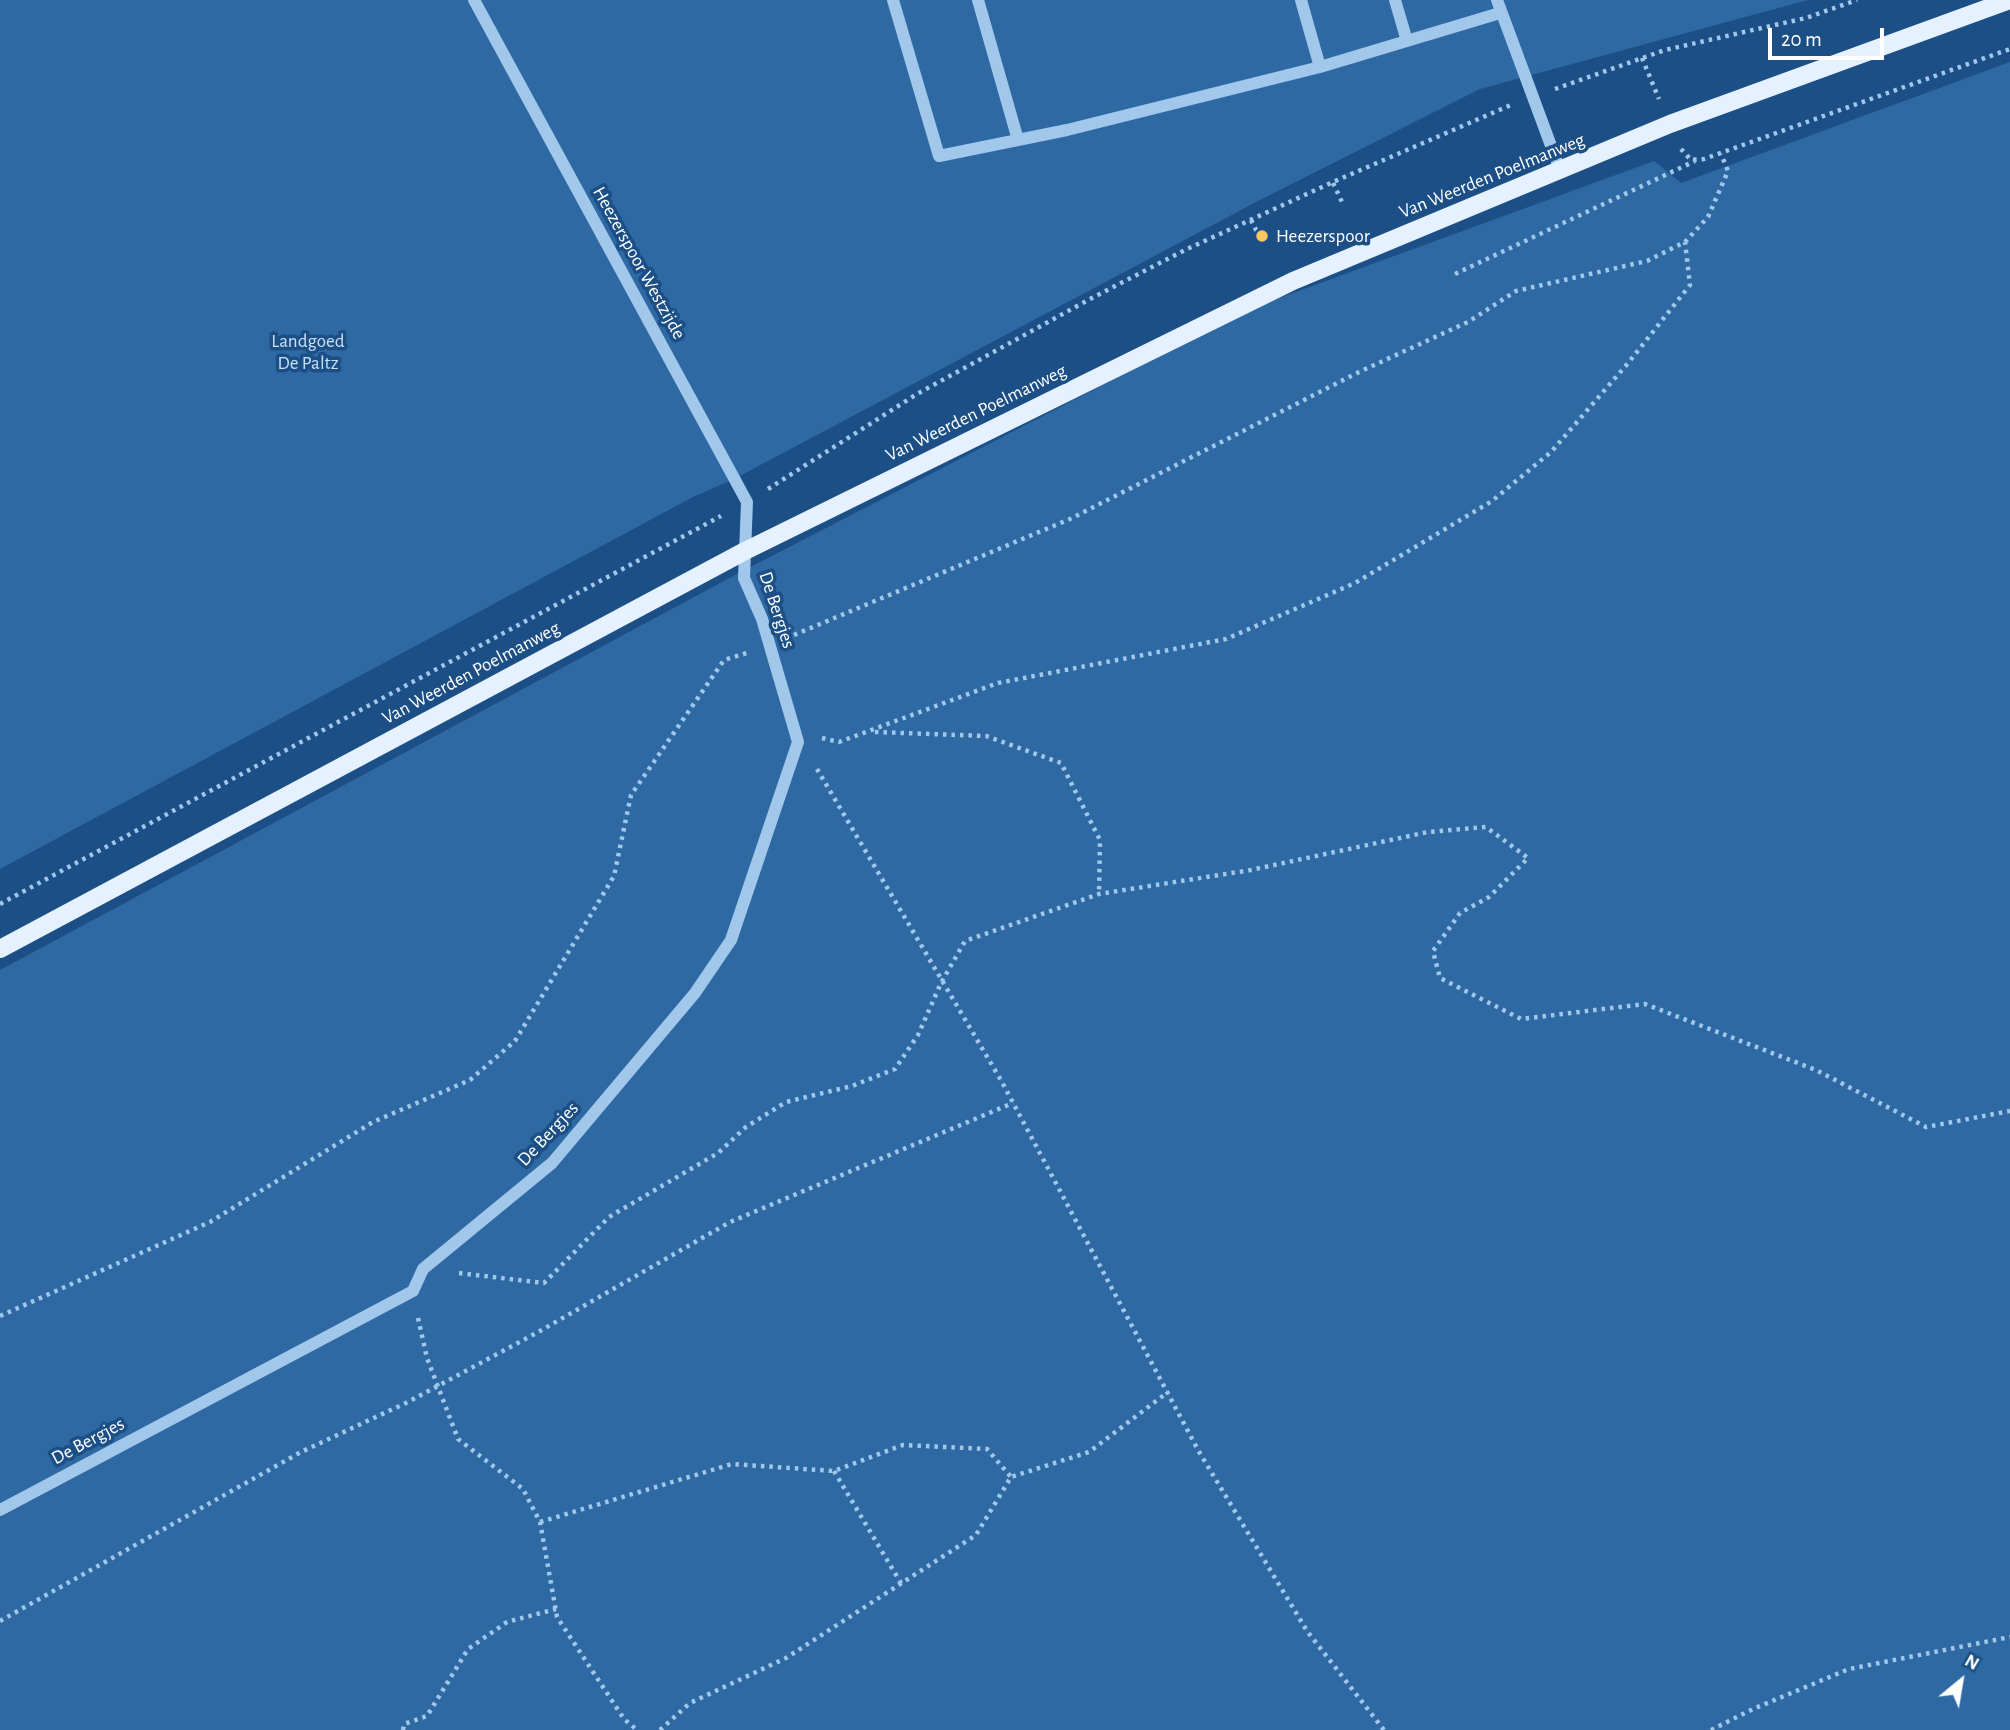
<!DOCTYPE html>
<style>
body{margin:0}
#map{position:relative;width:2010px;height:1730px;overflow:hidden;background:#1b4f85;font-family:"Alegreya Sans",sans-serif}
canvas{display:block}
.north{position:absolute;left:1926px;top:1646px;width:70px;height:70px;-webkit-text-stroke:5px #1b4f85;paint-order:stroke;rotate:30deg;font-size:19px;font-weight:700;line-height:28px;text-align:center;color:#fff}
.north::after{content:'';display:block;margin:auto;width:24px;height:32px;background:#fff;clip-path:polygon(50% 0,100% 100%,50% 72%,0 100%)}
.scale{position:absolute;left:1768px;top:28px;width:116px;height:32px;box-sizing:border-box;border:4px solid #fff;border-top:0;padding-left:9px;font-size:21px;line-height:24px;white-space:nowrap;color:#fff;-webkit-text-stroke:5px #1b4f85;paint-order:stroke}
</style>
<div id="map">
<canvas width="2010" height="1730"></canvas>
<div class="north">N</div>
<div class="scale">20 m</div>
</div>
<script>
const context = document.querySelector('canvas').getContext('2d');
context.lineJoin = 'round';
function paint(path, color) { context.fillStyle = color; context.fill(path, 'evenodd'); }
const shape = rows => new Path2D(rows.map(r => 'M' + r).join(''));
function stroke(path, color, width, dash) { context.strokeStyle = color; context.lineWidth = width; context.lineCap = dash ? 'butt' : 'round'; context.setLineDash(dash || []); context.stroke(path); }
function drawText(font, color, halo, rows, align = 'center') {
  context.font = font + ' "Alegreya Sans",sans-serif'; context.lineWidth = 7; context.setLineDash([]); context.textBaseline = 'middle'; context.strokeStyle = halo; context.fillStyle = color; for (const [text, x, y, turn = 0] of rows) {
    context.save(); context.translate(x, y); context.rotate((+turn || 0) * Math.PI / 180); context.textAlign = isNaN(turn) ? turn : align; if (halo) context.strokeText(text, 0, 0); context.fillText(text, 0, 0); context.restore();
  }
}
paint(shape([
 [0,0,1808,0,1480,89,1260,200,734,479,693,497,0,869],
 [2010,62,2010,1730,0,1730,0,970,735,575,1252,308,1654,161,1681,183]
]), '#2e69a3');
stroke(shape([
 [1642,58,1659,99],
 [1555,89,1665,50,1806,18,1857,0],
 [1681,149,1691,160,1704,159,2010,49],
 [1333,183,1343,204],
 [1251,220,1261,240],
 [1455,274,1695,161],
 [768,489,917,394,1090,299,1185,250,1333,182,1511,105],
 [794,635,1070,519,1359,372,1468,322,1516,291,1647,261,1685,242,1708,217,1728,171,1721,154],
 [875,732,986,736,1061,763,1100,840,1099,894],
 [822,738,839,742,998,683,1226,639,1355,583,1492,501,1551,452,1629,362,1690,285,1685,242],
 [817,769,1002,1082,1198,1450,1307,1631,1384,1730],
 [0,904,721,516],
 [459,1273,544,1283,609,1217,718,1153,746,1127,786,1102,852,1086,895,1069,918,1035,941,983,965,941,1099,894,1251,870,1428,832,1486,827,1528,858,1489,897,1460,913,1433,951,1440,978,1521,1019,1645,1004,1816,1070,1926,1127,2010,1111],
 [0,1316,210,1222,373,1122,470,1080,515,1041,614,876,631,795,724,660,747,653],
 [418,1318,427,1358,458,1439,523,1489,540,1522,557,1617,624,1719,637,1730],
 [834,1471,902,1585],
 [540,1522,732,1464,834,1471,903,1445,987,1449,1011,1477],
 [0,1621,301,1452,408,1402,540,1331,730,1222,1013,1103],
 [403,1730,404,1724,427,1716,468,1649,507,1622,556,1609],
 [660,1730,690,1703,786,1658,976,1535,1011,1477,1089,1452,1168,1392],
 [1711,1730,1753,1709,1849,1669,2010,1637]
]), '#a1c7eb', 4.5, [3.5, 5]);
stroke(shape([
 [893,0,939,156,1067,130,1320,67],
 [978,0,1018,140],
 [1301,0,1320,67,1500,13],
 [1395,0,1407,41],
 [1497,0,1560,170],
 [0,1510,413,1291,423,1269,552,1163,695,993,731,940,798,742,762,619,744,578,747,502,474,0]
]), '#a1c7eb', 12);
stroke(shape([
 [0,949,745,551,1293,281,1670,124,2010,0]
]), '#e6f1ff', 18);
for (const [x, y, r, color] of [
 [1262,236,7,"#fdc65e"]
]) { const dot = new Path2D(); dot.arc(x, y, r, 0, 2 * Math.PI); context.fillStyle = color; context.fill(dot); stroke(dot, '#1b4f85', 2.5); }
drawText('19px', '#fff', '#1b4f85', [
 ["Van Weerden Poelmanweg",1492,176,-22],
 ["Heezerspoor Westzijde",639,263,61],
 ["Van Weerden Poelmanweg",976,413,-26],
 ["De Bergjes",777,610,72],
 ["Van Weerden Poelmanweg",471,673,-28],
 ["De Bergjes",548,1134,-47],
 ["De Bergjes",88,1441,-28]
]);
drawText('19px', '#fff', '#1b4f85', [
 ["Heezerspoor",1276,236]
], 'left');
drawText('19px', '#c6e0f8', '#1b4f85', [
 ["Landgoed",308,341],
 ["De Paltz",308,363]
]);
</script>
